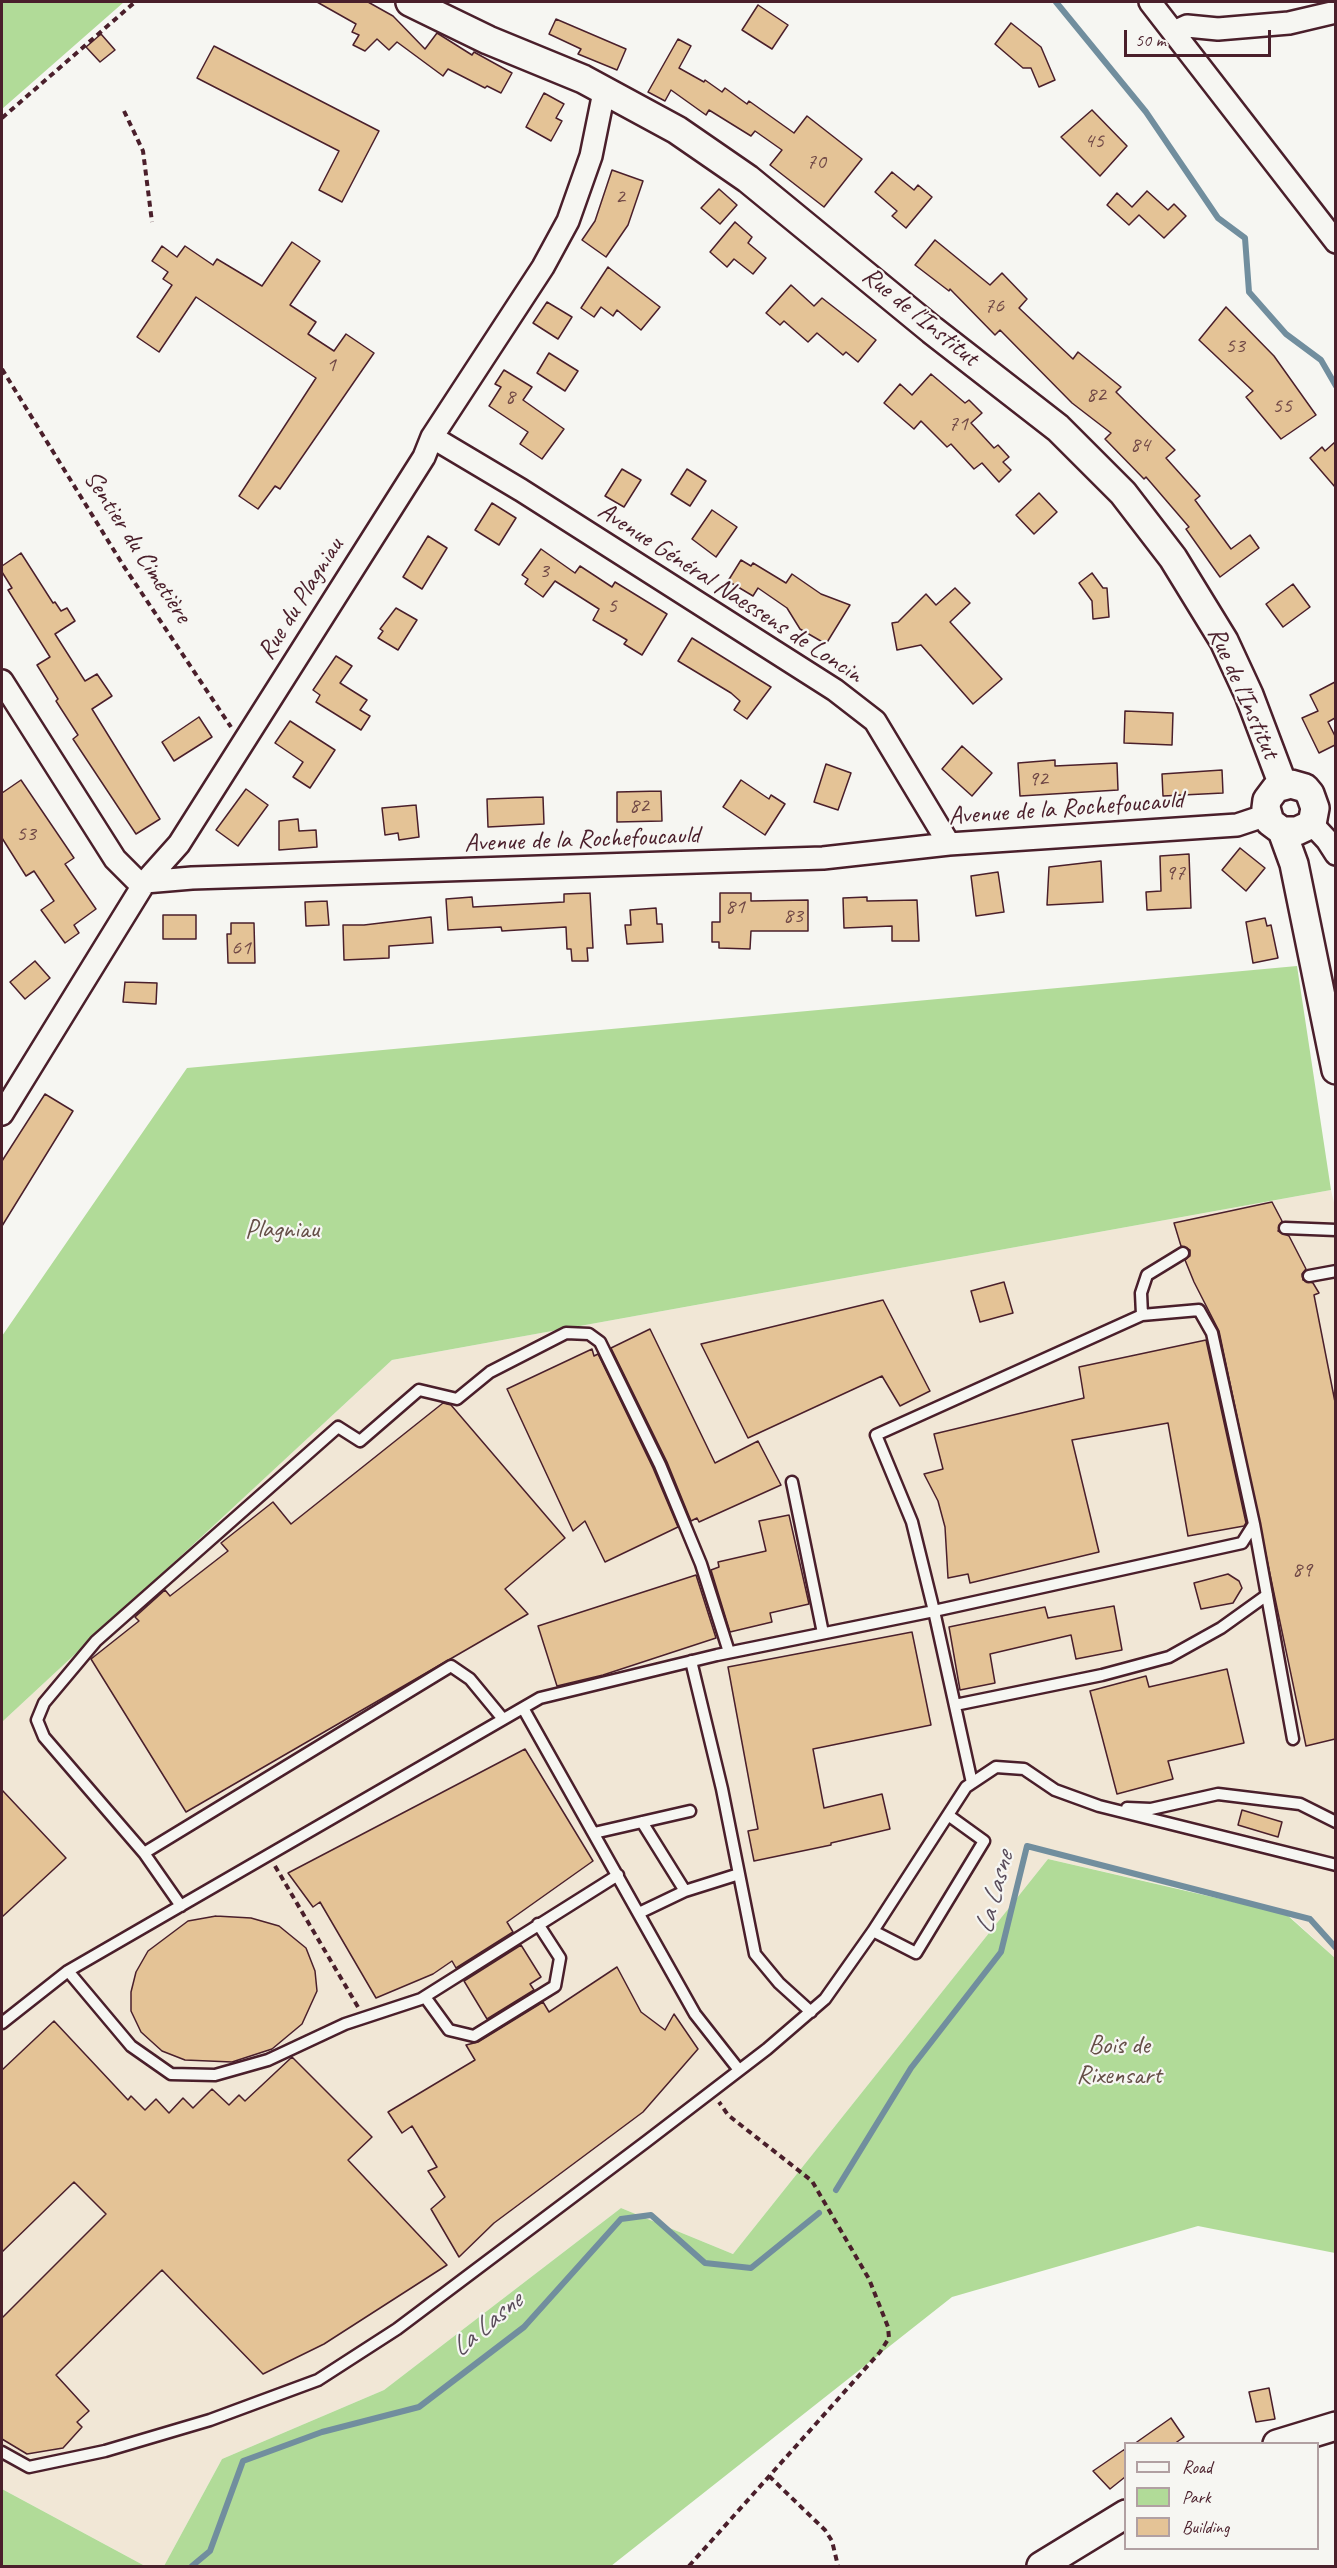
<!DOCTYPE html>
<meta charset="utf-8">
<style>
body{margin:0}
#map{position:relative;width:1337px;height:2568px;overflow:hidden;background:#f6f6f2;font-family:Caveat,sans-serif}
canvas{display:block}
.frame{position:absolute;inset:0;border:3px solid #4a1f2b;pointer-events:none}
.legend{position:absolute;left:1124px;top:2442px;width:195px;height:108px;box-sizing:border-box;background:#f6f6f2;border:2px solid #b1a0a2;margin:0;padding:8px 10px;list-style:none;font-size:18px;color:#4a1f2b}
.legend li{display:flex;align-items:center;gap:12px;height:30px}
.legend b{width:30px;border:2px solid #b1a0a2}
.scale{position:absolute;left:1124px;top:30px;width:147px;height:27px;box-sizing:border-box;border:3px solid #4a1f2b;border-top:0;padding-left:8px;font-size:18px;line-height:21px;white-space:nowrap;color:#4a1f2b;-webkit-text-stroke:4px #f6f6f2;paint-order:stroke}
</style>
<div id="map">
<canvas width="1337" height="2568"></canvas>
<div class="frame"></div>
<ul class="legend">
<li><b style="height:8px;background:#f6f6f2"></b>Road</li>
<li><b style="height:16px;background:#b1db98"></b>Park</li>
<li><b style="height:16px;background:#e4c396"></b>Building</li>
</ul>
<div class="scale">50 m</div>
</div>
<script>
const context = document.querySelector('canvas').getContext('2d');
context.lineJoin = 'round';
function paint(path, color) { context.fillStyle = color; context.fill(path, 'evenodd'); }
const shape = rows => new Path2D(rows.map(r => 'M' + r).join(''));
function stroke(path, color, width, dash) { context.strokeStyle = color; context.lineWidth = width; context.lineCap = dash ? 'butt' : 'round'; context.setLineDash(dash || []); context.stroke(path); }
function drawText(font, color, halo, rows, align = 'center') {
  context.font = font + ' Caveat,sans-serif'; context.lineWidth = 4.5; context.setLineDash([]); context.textBaseline = 'middle'; context.strokeStyle = halo; context.fillStyle = color; for (const [text, x, y, turn = 0] of rows) {
    context.save(); context.translate(x, y); context.rotate((+turn || 0) * Math.PI / 180); context.textAlign = isNaN(turn) ? turn : align; if (halo) context.strokeText(text, 0, 0); context.fillText(text, 0, 0); context.restore();
  }
}
paint(shape([
 [1331,1190,1336,1211,1335,1958,1286,1913,1048,1859,733,2254,621,2208,384,2390,222,2459,164,2566,145,2566,2,2489,2,1722,392,1360]
]), '#f1e7d6');
paint(shape([
 [2,2,124,2,2,109],
 [1297,966,1331,1190,392,1360,2,1722,2,1336,187,1068],
 [1048,1859,1286,1914,1335,1958,1335,2253,1198,2226,952,2297,611,2566,164,2566,222,2459,384,2390,621,2208,733,2254],
 [2,2489,145,2566,2,2566]
]), '#b1db98');
stroke(shape([
 [1056,2,1146,112,1218,218,1245,238,1249,292,1286,334,1321,360,1336,386],
 [836,2190,911,2068,1001,1952,1027,1846,1310,1919,1336,1948],
 [192,2566,210,2551,243,2461,322,2432,419,2407,524,2327,621,2219,651,2215,705,2263,751,2268,819,2213]
]), '#718e9e', 6);
const building = shape([
 [317,2,368,2,393,16,425,49,437,33,472,55,474,52,512,73,501,93,487,86,485,88,448,69,443,76,397,42,389,50,377,39,365,51,353,45,359,35,352,32,356,24,317,2],
 [758,5,788,25,772,49,742,30,758,5],
 [556,19,626,49,617,70,578,54,581,49,549,34,556,19],
 [1011,23,1041,47,1055,80,1039,87,1031,68,1023,68,995,44,1011,23],
 [101,34,115,50,100,62,86,47,101,34],
 [678,39,691,46,679,68,704,82,705,80,722,92,725,88,747,104,749,101,794,133,807,116,862,159,824,207,770,165,782,150,755,131,751,136,709,110,706,115,671,90,665,101,648,92,678,39],
 [214,46,379,131,342,202,319,190,339,151,197,78,214,46],
 [544,93,564,104,556,118,562,121,551,141,526,127,544,93],
 [1092,110,1127,146,1100,176,1061,137,1092,110],
 [612,170,643,181,628,225,606,257,582,240,595,221,612,170],
 [892,172,914,190,918,185,932,197,906,228,892,216,897,211,875,192,892,172],
 [719,189,737,205,720,224,701,208,719,189],
 [1147,191,1168,210,1174,204,1186,216,1164,238,1139,215,1129,225,1107,205,1117,193,1132,207,1147,191],
 [735,222,752,237,748,243,766,258,753,274,734,259,727,267,710,252,735,222],
 [935,240,990,285,1002,273,1027,299,1019,308,1073,359,1078,352,1121,387,1116,392,1175,450,1166,458,1200,496,1195,500,1231,549,1250,535,1259,548,1220,577,1186,529,1189,527,1146,477,1144,479,1105,439,1111,433,1072,403,1000,330,995,335,950,289,949,291,915,265,935,240],
 [292,242,320,261,290,305,316,322,308,334,334,351,346,334,374,353,280,489,275,486,258,509,239,496,316,378,196,297,159,352,137,337,172,285,163,279,168,272,152,261,162,246,177,257,185,246,213,265,217,259,262,286,292,242],
 [608,267,660,307,641,330,617,310,613,316,601,307,594,317,581,308,608,267],
 [791,285,814,306,822,298,876,340,858,362,846,352,843,355,817,333,808,342,784,321,780,325,766,313,791,285],
 [547,302,572,317,558,339,533,323,547,302],
 [1226,307,1274,356,1316,415,1281,439,1246,397,1253,391,1199,340,1226,307],
 [549,353,578,371,565,391,537,373,549,353],
 [504,370,532,387,523,400,564,429,542,459,520,444,528,432,489,406,501,387,495,384,504,370],
 [931,374,965,403,969,400,982,413,971,423,994,448,998,445,1009,457,1003,462,1011,470,999,482,982,463,974,469,951,444,947,447,921,421,914,429,884,403,900,384,912,395,931,374],
 [1335,442,1335,487,1310,458,1322,447,1325,451,1335,442],
 [622,469,641,480,624,507,605,496,622,469],
 [687,469,706,481,690,506,671,494,687,469],
 [1039,493,1057,512,1034,534,1016,515,1039,493],
 [492,503,516,518,499,545,475,530,492,503],
 [712,510,737,527,716,557,692,539,712,510],
 [428,536,447,548,422,589,403,577,428,536],
 [541,549,575,573,580,566,612,587,615,582,667,614,642,655,624,644,627,640,593,620,599,609,555,581,543,597,525,584,528,579,522,575,541,549],
 [21,553,53,603,55,602,61,611,67,608,75,621,55,634,85,681,97,674,112,696,92,709,160,819,136,834,73,739,78,735,56,701,58,699,37,665,50,657,8,590,12,588,2,572,2,566,21,553],
 [741,560,751,566,753,563,786,583,792,574,821,594,850,605,826,644,800,629,787,608,758,588,753,596,728,581,741,560],
 [1092,573,1103,588,1107,588,1109,617,1093,619,1092,601,1079,583,1092,573],
 [1293,584,1310,607,1283,627,1266,604,1293,584],
 [955,588,970,603,950,622,1002,679,973,704,921,645,897,650,892,623,898,622,926,594,936,605,955,588],
 [396,608,417,620,398,650,378,638,383,631,380,629,396,608],
 [692,638,771,687,747,719,734,710,740,701,731,693,678,661,692,638],
 [336,656,352,666,340,683,367,700,360,710,370,716,361,730,316,702,320,695,313,690,336,656],
 [1335,682,1335,718,1328,722,1335,736,1335,745,1319,753,1302,718,1318,711,1310,695,1335,682],
 [1125,711,1173,713,1172,745,1124,743,1125,711],
 [199,717,212,737,174,761,162,742,199,717],
 [290,721,335,750,310,788,293,777,303,762,275,743,290,721],
 [962,746,992,773,972,796,942,769,962,746],
 [1055,760,1055,766,1117,763,1118,790,1020,796,1018,763,1055,760],
 [826,764,851,773,838,810,814,802,826,764],
 [1222,770,1223,793,1163,796,1162,774,1222,770],
 [21,780,74,858,65,864,96,909,74,925,79,933,65,943,41,910,54,901,34,871,26,876,2,838,2,793,21,780],
 [741,780,769,799,771,795,785,804,765,835,723,807,741,780],
 [246,789,268,805,238,846,216,830,246,789],
 [661,791,662,821,617,822,617,792,661,791],
 [543,797,544,824,488,827,487,799,543,797],
 [416,805,419,837,399,840,398,833,385,835,382,808,416,805],
 [298,819,299,831,316,830,317,847,279,850,279,821,298,819],
 [1240,848,1265,868,1246,891,1222,870,1240,848],
 [1189,854,1191,908,1147,910,1146,892,1161,891,1160,856,1189,854],
 [1101,861,1103,902,1047,905,1049,867,1101,861],
 [998,872,1004,912,976,916,971,876,998,872],
 [590,893,593,948,587,948,588,961,572,961,571,949,567,949,566,927,502,931,501,927,448,930,446,899,472,897,473,907,564,902,564,894,590,893],
 [720,893,751,893,751,901,808,900,808,931,751,931,750,949,719,948,719,942,712,942,712,922,720,922,720,893],
 [867,897,867,901,917,900,919,941,892,941,892,926,844,928,843,898,867,897],
 [327,901,329,925,306,926,305,902,327,901],
 [656,908,657,924,662,924,663,942,627,944,625,925,631,925,630,910,656,908],
 [163,915,196,915,196,939,163,939,163,915],
 [431,917,433,943,389,946,389,958,344,960,343,925,364,925,431,917],
 [1265,918,1267,926,1271,925,1278,958,1253,963,1246,922,1265,918],
 [231,923,254,923,255,963,228,963,227,934,231,934,231,923],
 [35,961,50,978,25,999,10,982,35,961],
 [125,982,157,983,156,1004,123,1002,125,982],
 [45,1094,73,1111,2,1226,2,1161,45,1094],
 [1272,1202,1282,1221,1278,1231,1289,1236,1306,1269,1302,1274,1303,1280,1313,1283,1319,1293,1314,1295,1335,1402,1335,1739,1306,1746,1219,1331,1194,1282,1185,1260,1190,1256,1190,1250,1181,1246,1174,1223,1272,1202],
 [1004,1282,1013,1313,980,1322,971,1291,1004,1282],
 [883,1300,930,1391,900,1406,882,1376,748,1438,701,1344,883,1300],
 [650,1329,715,1463,758,1441,781,1485,699,1522,697,1518,691,1521,667,1462,611,1348,650,1329],
 [1206,1340,1246,1523,1244,1526,1188,1536,1168,1423,1072,1440,1099,1552,970,1583,968,1574,948,1578,945,1527,938,1501,924,1474,943,1469,934,1434,1084,1398,1079,1367,1206,1340],
 [592,1349,594,1356,598,1354,653,1468,678,1527,605,1562,585,1521,573,1531,507,1389,592,1349],
 [443,1403,451,1405,565,1538,505,1589,528,1614,186,1812,91,1659,139,1621,135,1617,165,1590,170,1596,228,1551,221,1543,273,1502,291,1524,443,1403],
 [789,1515,809,1604,770,1613,772,1622,730,1632,711,1570,719,1567,718,1562,766,1551,759,1521,789,1515],
 [1228,1574,1239,1581,1242,1588,1233,1603,1201,1609,1194,1583,1228,1574],
 [696,1575,716,1638,603,1675,557,1686,538,1626,696,1575],
 [1114,1606,1122,1650,1076,1659,1071,1635,990,1654,995,1683,960,1690,949,1627,1045,1607,1048,1618,1114,1606],
 [912,1632,931,1725,813,1749,824,1808,882,1794,890,1829,831,1843,831,1845,754,1861,748,1831,758,1829,728,1667,912,1632],
 [1227,1669,1244,1743,1168,1761,1173,1779,1117,1794,1090,1691,1146,1676,1149,1687,1227,1669],
 [525,1749,593,1861,507,1922,513,1932,456,1968,452,1961,433,1974,376,1998,320,1902,313,1907,288,1873,525,1749],
 [2,1790,66,1858,2,1917,2,1790],
 [1242,1810,1282,1822,1278,1837,1238,1825,1242,1810],
 [216,1916,251,1918,279,1926,306,1948,315,1971,317,1991,302,2024,272,2049,232,2062,185,2060,162,2051,141,2032,131,2011,131,1992,136,1972,148,1951,188,1921,216,1916],
 [521,1945,541,1977,530,1984,534,1990,487,2019,464,1981,521,1945],
 [617,1967,641,2012,665,2030,674,2014,698,2049,643,2112,494,2223,459,2257,431,2209,445,2197,428,2171,437,2167,412,2126,402,2133,388,2112,475,2060,466,2045,478,2042,543,2002,549,2012,617,1967],
 [54,2021,128,2100,131,2096,145,2110,156,2099,169,2113,183,2098,193,2108,212,2089,229,2105,239,2095,245,2101,292,2057,372,2137,348,2160,447,2265,324,2344,263,2374,162,2270,56,2375,89,2411,77,2422,82,2427,63,2448,27,2454,2,2439,2,2318,106,2214,74,2182,2,2252,2,2070,54,2021],
 [1269,2388,1275,2419,1256,2422,1249,2392,1269,2388],
 [1171,2418,1184,2437,1174,2444,1134,2444,1171,2418],
 [1125,2449,1125,2477,1110,2489,1093,2471,1125,2449]
]);
paint(building, '#e4c396');
stroke(building, '#4a1f2b', 1.5);
const service = shape([
 [1285,1228,1336,1230],
 [1309,1276,1336,1271],
 [1142,1315,1141,1293,1147,1275,1183,1253],
 [792,1482,823,1633],
 [1254,1524,1293,1739],
 [691,1661,722,1789,755,1954,779,1983,811,2012],
 [955,1705,1102,1675,1169,1657,1221,1628,1267,1595],
 [523,1708,695,2014,739,2070],
 [1127,1808,1151,1809,1218,1794,1300,1804,1336,1822],
 [642,1822,685,1891],
 [594,1833,690,1811],
 [144,1853,44,1737,37,1720,44,1703,96,1641,338,1427,360,1441,419,1390,457,1399,490,1372,566,1333,589,1334,600,1342,660,1465,701,1564,729,1652],
 [181,1906,144,1853,451,1666,470,1679,503,1719],
 [639,1913,685,1891,739,1874],
 [873,1931,916,1953,984,1841,948,1815],
 [68,1971,131,2046,171,2074,215,2075,268,2060,345,2024,421,1999,618,1875],
 [425,1997,449,2030,474,2036,555,1986,560,1958,538,1924],
 [2,2023,68,1971,540,1698,717,1655,934,1611,1242,1543,1254,1524,1212,1333,1199,1310,1142,1315,876,1435,912,1522,934,1611,972,1783],
 [2,2452,29,2467,105,2451,210,2420,318,2380,397,2329,647,2141,767,2049,825,1999,873,1931,966,1787,996,1767,1024,1769,1055,1790,1099,1806,1336,1865]
]);
const minor = shape([
 [1150,2,1336,242],
 [1174,32,1187,26,1218,29,1289,23,1336,12],
 [432,437,521,490,835,690,875,721,949,844],
 [2,681,115,859,136,880,145,882,192,878,823,858,949,844,1237,825,1267,815],
 [1312,824,1327,840,1336,854],
 [2,1114,145,882,179,844,424,457,432,437,543,267,568,221,591,156,604,92]
]);
const tertiary = shape([
 [410,2,488,40,583,79,677,130,748,179,932,330,1058,428,1123,493,1173,558,1224,641,1249,695,1283,785],
 [1291,784,1305,788,1310,794,1315,808,1312,824,1297,831,1282,831,1270,822,1266,808,1267,800,1276,788,1291,784],
 [1282,831,1294,864,1336,1070],
 [1277,2444,1336,2426],
 [1041,2566,1126,2514]
]);
stroke(service, '#4a1f2b', 15);
stroke(minor, '#4a1f2b', 26);
stroke(tertiary, '#4a1f2b', 32);
stroke(shape([
 [124,111,143,151,152,222],
 [2,118,135,2],
 [2,369,123,565,231,727],
 [275,1866,358,2007],
 [769,2476,825,2530,832,2541,838,2566],
 [689,2566,880,2352,889,2338,888,2327,869,2279,812,2181,728,2115,719,2102]
]), '#4a1f2b', 4, [6, 4.5]);
stroke(service, '#f6f6f2', 10);
stroke(minor, '#f6f6f2', 21);
stroke(tertiary, '#f6f6f2', 27);
drawText('22px', '#704846', null, [
 ["45",1094,141],
 ["70",816,162],
 ["2",620,197],
 ["76",994,306],
 ["53",1235,346],
 ["1",331,365],
 ["82",1096,395],
 ["8",510,397],
 ["55",1282,406],
 ["71",958,424],
 ["84",1140,445],
 ["3",544,571],
 ["5",612,606],
 ["92",1038,779],
 ["82",639,806],
 ["53",26,834],
 ["97",1175,873],
 ["81",735,907],
 ["83",793,916],
 ["61",241,948],
 ["89",1302,1570]
]);
drawText('26px', '#4a1f2b', '#f6f6f2', [
 ["Rue de l'Institut",920,317,39],
 ["Sentier du Cimetière",137,547,57],
 ["Avenue Général Naessens de Loncin",730,593,33],
 ["Rue du Plagniau",301,599,-58],
 ["Rue de l'Institut",1243,693,66],
 ["Avenue de la Rochefoucauld",1066,809,-4],
 ["Avenue de la Rochefoucauld",582,840,-2]
]);
drawText('26px', '#644e46', '#f6f6f2', [
 ["Plagniau",282,1230],
 ["Bois de",1119,2046],
 ["Rixensart",1119,2076]
]);
drawText('italic 27px', '#5a4d5b', '#f6f6f2', [
 ["La Lasne",995,1893,-75],
 ["La Lasne",487,2325,-40]
]);
</script>
